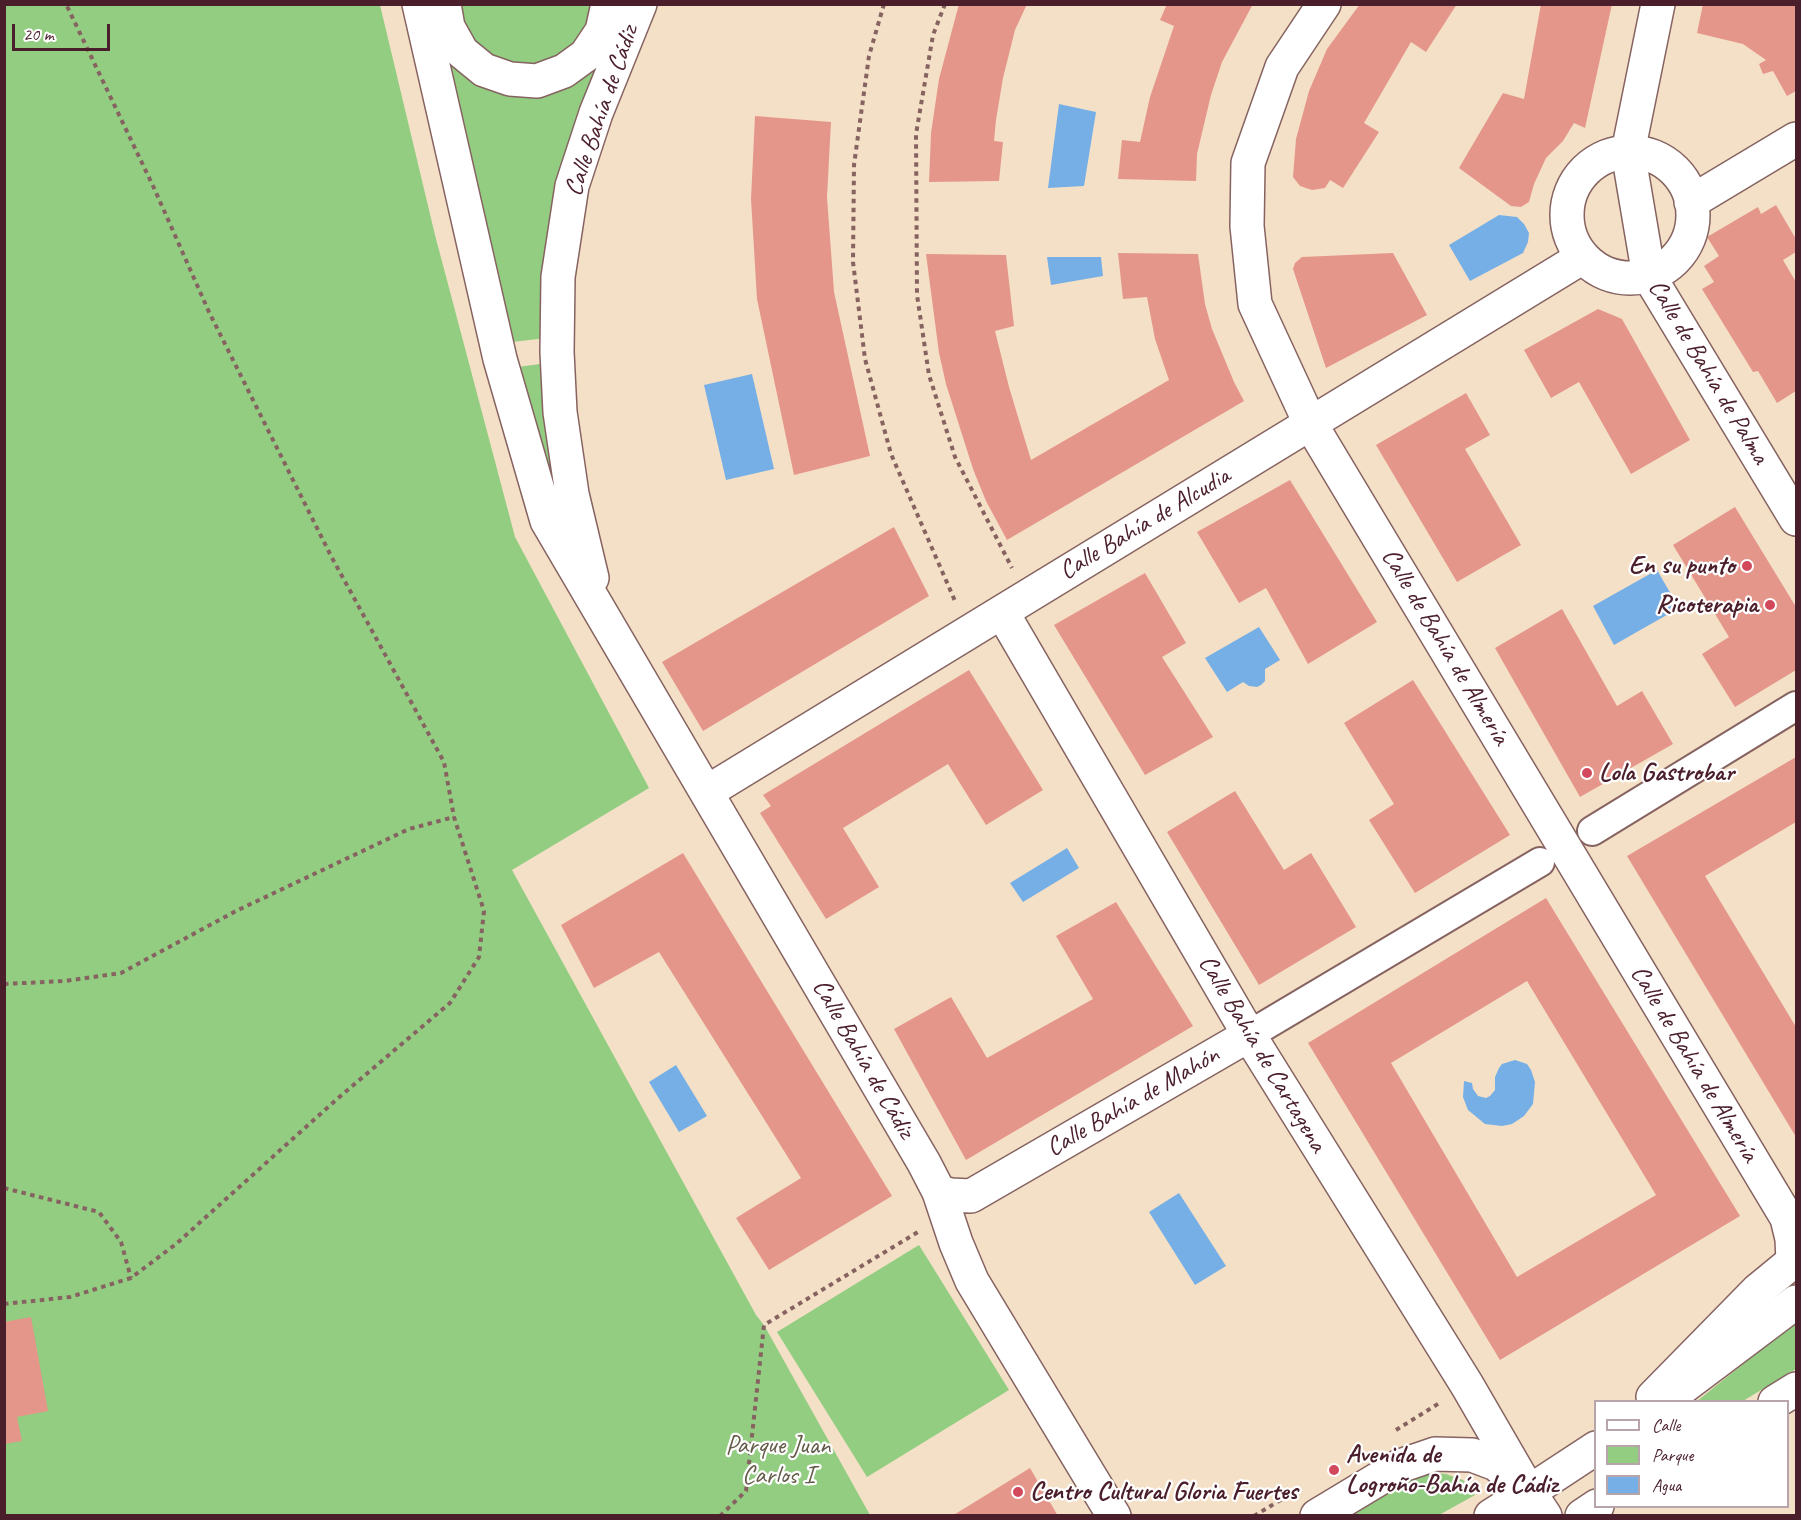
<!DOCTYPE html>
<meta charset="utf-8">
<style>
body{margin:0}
#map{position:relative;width:1801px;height:1520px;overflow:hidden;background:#f4e0c6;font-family:Caveat,sans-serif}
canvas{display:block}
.frame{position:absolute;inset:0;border:6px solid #4a1f2b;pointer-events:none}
.legend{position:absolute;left:1594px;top:1400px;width:195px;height:108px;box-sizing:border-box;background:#fff;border:2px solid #b7a5aa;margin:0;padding:8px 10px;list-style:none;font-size:18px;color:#4a1f2b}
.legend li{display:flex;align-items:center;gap:12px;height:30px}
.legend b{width:30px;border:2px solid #b7a5aa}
.scale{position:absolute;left:12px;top:24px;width:98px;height:27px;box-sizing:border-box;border:3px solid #4a1f2b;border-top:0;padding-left:8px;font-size:18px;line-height:21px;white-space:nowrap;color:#4a1f2b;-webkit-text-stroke:4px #fff;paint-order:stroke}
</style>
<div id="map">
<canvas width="1801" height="1520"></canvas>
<div class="frame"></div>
<ul class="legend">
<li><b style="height:8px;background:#fff"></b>Calle</li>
<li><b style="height:16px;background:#92cd81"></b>Parque</li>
<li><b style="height:16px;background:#76afe6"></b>Agua</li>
</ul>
<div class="scale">20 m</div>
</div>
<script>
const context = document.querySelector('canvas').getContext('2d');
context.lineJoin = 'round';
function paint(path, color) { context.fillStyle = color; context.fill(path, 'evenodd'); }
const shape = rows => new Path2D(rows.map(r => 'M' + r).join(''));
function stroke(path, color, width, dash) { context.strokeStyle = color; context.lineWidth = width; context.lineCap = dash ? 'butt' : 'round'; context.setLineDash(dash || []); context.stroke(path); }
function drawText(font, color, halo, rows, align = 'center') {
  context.font = font + ' Caveat,sans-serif'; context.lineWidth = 4.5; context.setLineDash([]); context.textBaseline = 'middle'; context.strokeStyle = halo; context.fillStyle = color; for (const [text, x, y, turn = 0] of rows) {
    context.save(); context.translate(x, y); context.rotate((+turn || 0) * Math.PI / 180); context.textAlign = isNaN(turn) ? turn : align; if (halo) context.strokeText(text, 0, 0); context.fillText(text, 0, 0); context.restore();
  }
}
paint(shape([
 [455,4,597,5,571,55,520,70,469,43],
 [5,5,380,5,435,235,515,537,649,788,512,870,756,1315,764,1325,870,1515,5,1516],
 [447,54,467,69,593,66,596,70,547,338,503,343],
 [547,363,557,510,511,368],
 [919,1245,1009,1390,867,1477,777,1332],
 [1796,1321,1796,1369,1743,1401,1696,1402],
 [1427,1472,1446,1474,1463,1480,1475,1495,1439,1515,1348,1516,1405,1482]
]), '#92cd81');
paint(shape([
 [1059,104,1096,112,1084,186,1048,188],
 [1499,215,1517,217,1524,224,1529,233,1528,242,1523,253,1470,281,1449,245],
 [1047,257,1101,257,1103,276,1051,285],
 [752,374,774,469,726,480,704,385],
 [1657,570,1679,608,1614,645,1593,606],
 [1259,627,1280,660,1265,669,1265,681,1261,685,1257,687,1249,686,1243,682,1227,692,1205,658],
 [1067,848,1079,868,1023,902,1010,883],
 [1515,1060,1527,1064,1531,1070,1535,1082,1533,1104,1524,1116,1512,1124,1502,1126,1485,1124,1468,1110,1463,1097,1464,1081,1472,1083,1473,1089,1478,1096,1486,1098,1490,1096,1495,1090,1495,1077,1499,1068,1502,1064],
 [676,1065,707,1116,679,1132,649,1082],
 [1179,1193,1226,1266,1195,1285,1149,1212]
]), '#76afe6');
paint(shape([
 [959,4,1027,4,1015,30,1003,78,996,120,994,141,1003,142,999,181,929,182,931,133,939,79],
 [1167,4,1253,4,1222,62,1211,95,1197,154,1196,181,1118,179,1122,140,1140,142,1150,97,1174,26,1160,20],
 [1360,4,1457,4,1426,52,1411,42,1364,123,1379,132,1343,188,1330,180,1325,188,1312,190,1300,186,1293,177,1296,139,1309,91,1327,49],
 [1541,4,1612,4,1585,128,1574,123,1563,141,1546,158,1534,184,1529,202,1521,207,1511,206,1459,168,1503,93,1524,99],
 [1703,4,1796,4,1796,91,1787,96,1773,71,1763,74,1759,64,1766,60,1743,44,1697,33],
 [755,116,831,122,827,197,834,292,870,456,794,475,757,299,751,199],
 [1776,205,1796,239,1796,252,1783,260,1796,282,1796,391,1777,403,1758,371,1753,372,1702,289,1714,282,1704,266,1719,256,1707,237,1758,207,1761,214],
 [1118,253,1198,254,1205,304,1212,329,1234,382,1244,401,1007,540,986,501,973,469,946,384,939,353,926,254,1006,255,1014,326,995,331,1009,387,1031,460,1169,380,1155,339,1147,297,1123,299],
 [1393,253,1427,315,1326,368,1293,269,1295,263,1302,257],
 [1598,309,1622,319,1690,440,1631,474,1579,382,1551,398,1524,350],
 [1466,393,1490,435,1465,449,1521,545,1457,582,1376,445],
 [1290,480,1377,622,1308,664,1266,588,1239,603,1197,532],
 [1735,507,1796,607,1796,670,1735,707,1702,654,1729,637,1673,545],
 [894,527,929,596,703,731,662,662],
 [1145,573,1186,643,1162,657,1213,737,1145,775,1054,625],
 [1562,609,1617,706,1642,691,1673,744,1580,797,1495,648],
 [969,670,1043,790,986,825,948,764,843,828,879,887,826,919,760,813,771,806,763,795],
 [1413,680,1510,835,1415,893,1369,820,1394,804,1344,723],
 [1796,757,1796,822,1705,876,1796,1027,1796,1137,1627,856],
 [1235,791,1284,870,1311,853,1356,927,1259,985,1167,832],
 [683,853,892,1196,769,1270,736,1218,801,1178,659,952,594,988,561,925],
 [1546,898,1740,1216,1500,1360,1308,1043],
 [1527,981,1656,1195,1517,1277,1391,1063],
 [1116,902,1193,1026,966,1160,894,1029,951,997,987,1058,1093,999,1056,936],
 [31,1317,48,1411,17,1417,22,1441,4,1444,4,1322],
 [1030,1468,1058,1516,952,1516]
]), '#e5968b');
const pedestrian = shape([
 [1592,831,1796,706],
 [1249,1035,1540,862]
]);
const minor = shape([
 [419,4,500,359,547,521,924,1163,939,1192,956,1243,972,1281,1114,1516],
 [444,4,448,27,462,52,484,70,510,79,537,81,564,71,586,55,602,31,608,4],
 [1324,4,1282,67,1248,163,1247,226,1255,304,1310,423,1787,1218,1792,1239,1793,1262],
 [1658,4,1628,152,1649,276,1796,519],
 '1567 215a63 63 0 1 1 126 0a63 63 0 1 1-126 0Z',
 [1691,202,1796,139],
 [592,578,572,494,560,412,557,352,558,277,572,186,596,113,640,4],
 [1002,612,1249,1035,1467,1385,1529,1492],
 [707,792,1583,257],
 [939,1192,951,1195,971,1196,1249,1035],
 [1653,1397,1757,1291,1796,1259],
 [1317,1516,1400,1466,1435,1454,1472,1455,1496,1464,1529,1492,1545,1516]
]);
const secondary = shape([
 [1663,1402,1796,1302],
 [1775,1402,1796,1389],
 [1491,1516,1529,1492,1596,1448],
 [1582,1516,1597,1506]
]);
stroke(pedestrian, '#866361', 32);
stroke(minor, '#866361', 36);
stroke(secondary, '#866361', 36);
stroke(shape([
 [884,4,869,56,854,165,853,262,865,359,891,454,955,601],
 [945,4,933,35,916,134,917,295,929,375,955,457,1012,568],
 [4,984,65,981,121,973,236,911,409,829,454,817],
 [4,1188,99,1212,121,1242,131,1278],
 [4,1304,70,1297,131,1278,176,1244,337,1099,450,1003,479,957,484,911,454,817,444,762,331,556,209,312,154,188,66,4],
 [1396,1430,1441,1402],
 [720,1516,746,1491,764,1325,918,1232],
 [1254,1516,1292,1493]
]), '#866361', 4, [4.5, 4.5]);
stroke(pedestrian, '#fff', 28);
stroke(minor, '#fff', 33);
stroke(secondary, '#fff', 33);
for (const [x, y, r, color] of [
 [1747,566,6,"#d1495b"],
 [1770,605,6,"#d1495b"],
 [1587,773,6,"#d1495b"],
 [1334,1470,6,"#d1495b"],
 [1018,1492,6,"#d1495b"]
]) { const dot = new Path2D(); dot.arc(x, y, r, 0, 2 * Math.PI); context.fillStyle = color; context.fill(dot); stroke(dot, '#fff', 2); }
drawText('26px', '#4a1f2b', '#fff', [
 ["Calle Bahía de Cádiz",602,111,-71],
 ["Calle de Bahía de Palma",1708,372,59],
 ["Calle Bahía de Alcudia",1145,524,-31],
 ["Calle de Bahía de Almería",1445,647,59],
 ["Calle Bahía de Cartagena",1262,1054,59],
 ["Calle Bahía de Cádiz",863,1059,60],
 ["Calle de Bahía de Almería",1694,1064,59],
 ["Calle Bahía de Mahón",1133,1102,-30]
]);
drawText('bold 26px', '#4a1f2b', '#fff', [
 ["En su punto",1735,566,"right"],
 ["Ricoterapia",1758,605,"right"],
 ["Lola Gastrobar",1599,773],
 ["Avenida de",1346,1455],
 ["Logroño-Bahía de Cádiz",1346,1485],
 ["Centro Cultural Gloria Fuertes",1030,1492]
], 'left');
drawText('26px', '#635c49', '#fff', [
 ["Parque Juan",778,1446],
 ["Carlos I",778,1476]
]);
</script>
